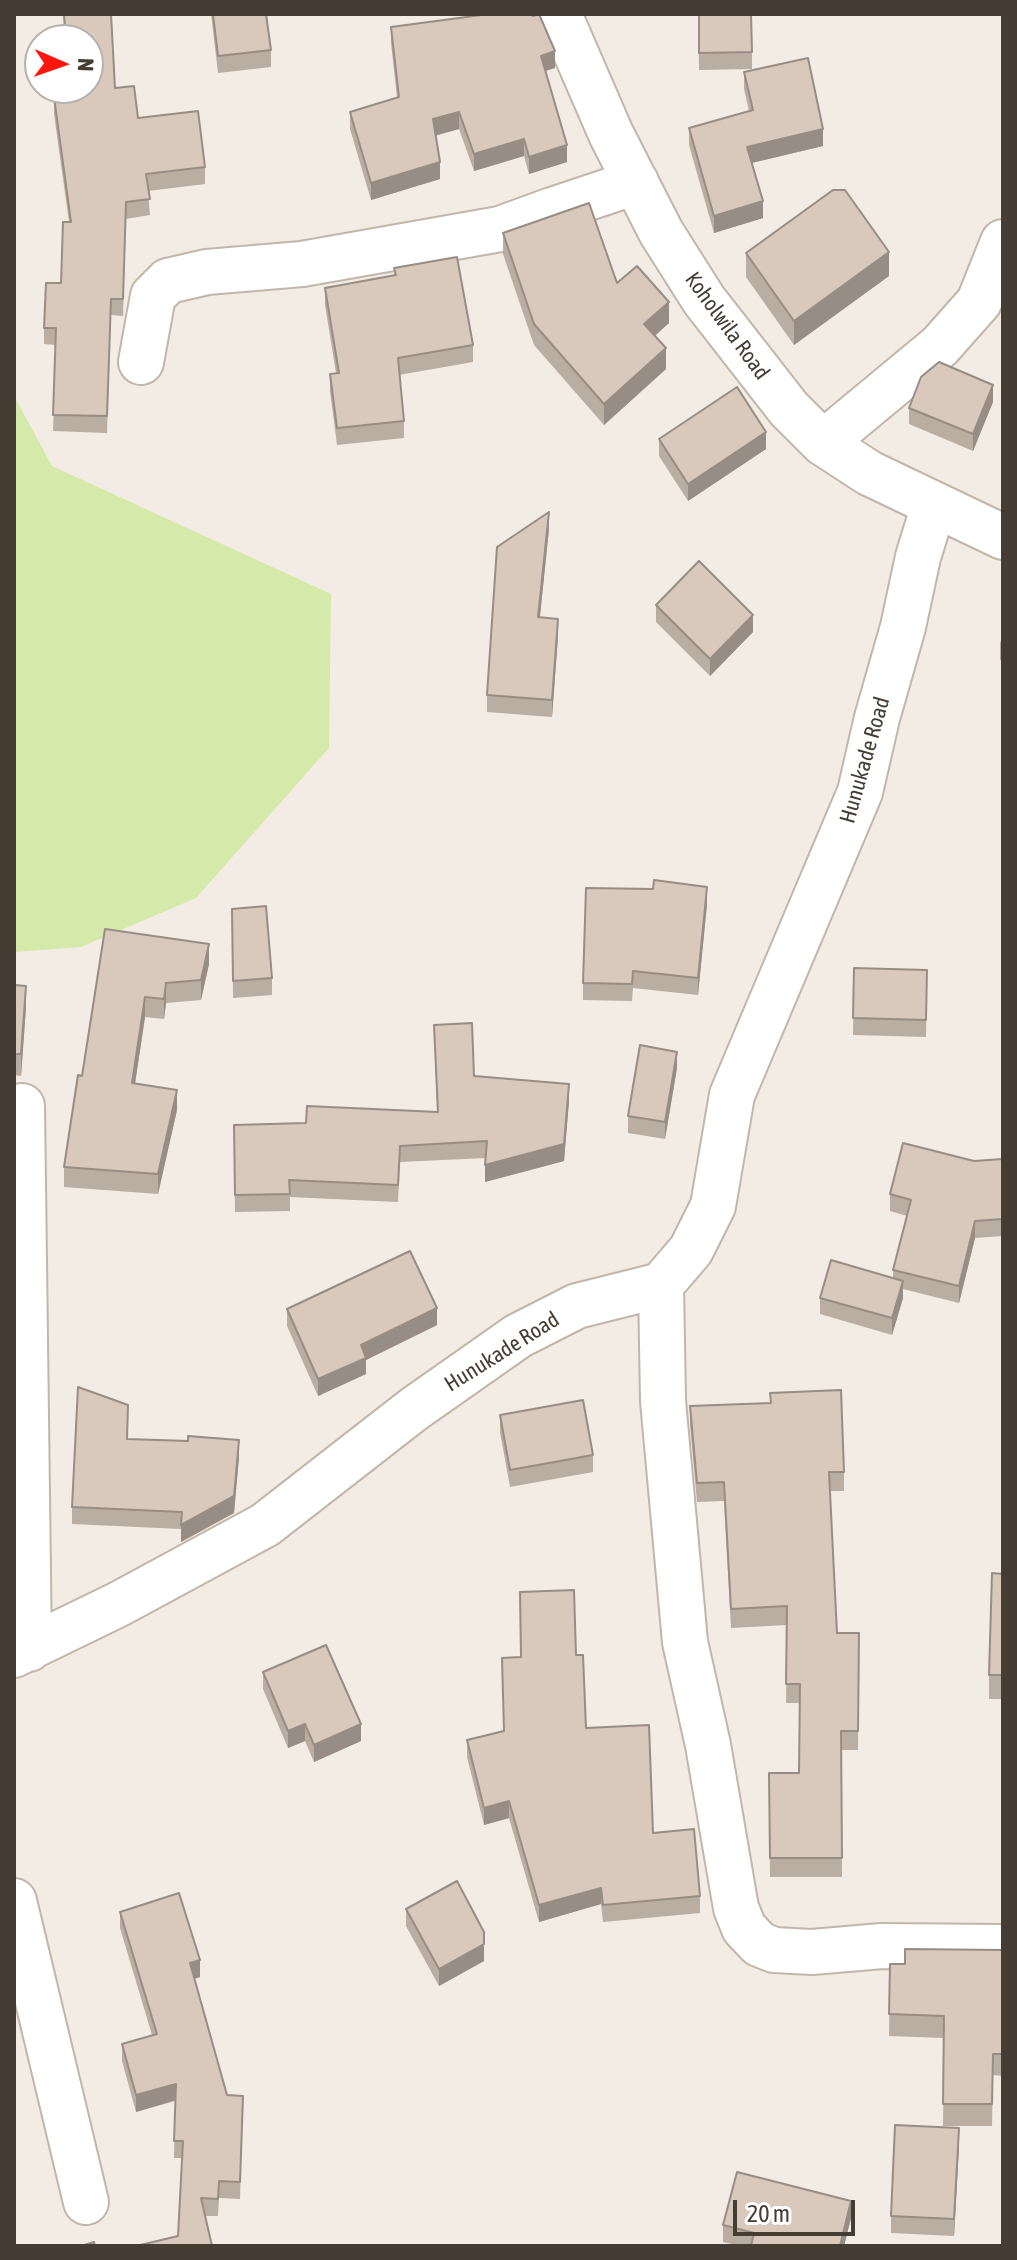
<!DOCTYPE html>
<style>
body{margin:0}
#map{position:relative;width:1017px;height:2260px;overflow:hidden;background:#f3ece4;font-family:"Asap Condensed",sans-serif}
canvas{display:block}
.frame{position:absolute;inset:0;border:16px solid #453c33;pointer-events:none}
.north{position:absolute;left:24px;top:24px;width:80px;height:80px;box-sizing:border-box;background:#fff;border:2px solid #b5b1ad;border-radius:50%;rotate:92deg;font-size:22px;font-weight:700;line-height:32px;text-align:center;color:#453c33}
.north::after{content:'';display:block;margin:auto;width:28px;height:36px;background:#ff160e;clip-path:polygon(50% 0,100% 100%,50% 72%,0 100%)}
.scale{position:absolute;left:733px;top:2200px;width:122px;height:36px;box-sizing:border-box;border:4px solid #453c33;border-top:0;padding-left:10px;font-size:24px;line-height:28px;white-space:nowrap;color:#453c33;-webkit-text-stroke:6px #fff;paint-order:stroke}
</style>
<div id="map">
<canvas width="1017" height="2260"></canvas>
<div class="frame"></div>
<div class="north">N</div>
<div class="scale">20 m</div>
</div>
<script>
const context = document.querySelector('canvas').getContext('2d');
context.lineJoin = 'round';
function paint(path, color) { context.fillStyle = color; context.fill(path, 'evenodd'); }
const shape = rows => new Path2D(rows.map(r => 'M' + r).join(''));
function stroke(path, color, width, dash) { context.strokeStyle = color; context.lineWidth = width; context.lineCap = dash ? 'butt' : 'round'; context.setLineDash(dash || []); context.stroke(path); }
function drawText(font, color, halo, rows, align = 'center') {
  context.font = font + ' "Asap Condensed",sans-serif'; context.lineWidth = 6; context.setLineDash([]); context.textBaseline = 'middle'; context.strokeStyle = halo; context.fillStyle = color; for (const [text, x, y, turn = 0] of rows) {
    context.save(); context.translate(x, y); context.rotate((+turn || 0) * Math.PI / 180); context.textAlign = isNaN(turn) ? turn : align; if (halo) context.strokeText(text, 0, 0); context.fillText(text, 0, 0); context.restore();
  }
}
paint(shape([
 [14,396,52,466,331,594,329,748,196,898,81,947,15,952]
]), '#d4e9aa');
const minor = shape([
 [559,14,611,134,661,232,704,300,789,409,823,443,869,473,1003,537],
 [141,362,153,296,168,281,207,272,302,264,500,229,552,210,636,182],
 [823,443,940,346,979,302,1003,242],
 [22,1106,29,1649],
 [661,1285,663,1401,685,1642,708,1745,736,1908,744,1928,759,1944,774,1950,812,1952,882,1946,1003,1947],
 [14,1655,119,1604,265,1525,414,1409,518,1336,577,1306,661,1285,691,1250,713,1206,732,1095,860,792,877,718,903,627,918,557,934,505],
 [14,1901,86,2202]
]);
stroke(minor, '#c1b6a9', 48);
stroke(minor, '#fff', 44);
paint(shape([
 [63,14,111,14,115,88,138,118,205,167,205,184,148,191,150,215,126,219,123,316,111,315,107,433,53,431,56,345,44,344,44,328,61,283,69,222,54,114,54,97,68,95,68,88,88,88,88,40,65,40],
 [211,14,266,14,271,50,271,67,218,73],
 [483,14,532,14,555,68,546,71,567,162,529,174,524,156,474,171,459,129,435,136,440,179,371,200,350,129,350,112,397,98,391,43,391,27,484,15],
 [698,14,752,52,752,69,699,70],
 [744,72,823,146,752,163,763,218,714,233,689,145,689,128,749,111,744,89],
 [503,233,617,283,669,323,655,336,666,369,604,425,534,345,503,254],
 [746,253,889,276,794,345,746,277],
 [394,268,473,345,473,362,399,375,404,421,404,438,337,445,330,391,330,374,336,373,325,305,325,288,394,275],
 [993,402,973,451,909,424,909,408],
 [659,439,766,449,688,501,659,456],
 [549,529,540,617,558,636,552,717,487,712,487,695],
 [656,605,753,632,710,676,656,622],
 [1003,635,1003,661,1000,660,1000,643],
 [707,904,698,995,633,988,632,1001,583,1000,583,983],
 [232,909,272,978,272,995,233,998],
 [105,929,209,964,201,1000,166,1003,164,1019,145,1017,135,1084,177,1110,158,1194,64,1187,64,1167,82,1076],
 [854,968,927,970,926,1037,853,1035],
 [14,985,26,1007,21,1076,14,1075],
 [434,1025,474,1076,569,1101,564,1161,485,1182,486,1158,400,1162,398,1202,290,1197,290,1211,235,1212,234,1125,306,1123,437,1112],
 [677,1068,665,1139,628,1133,628,1116],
 [1003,1159,1003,1236,975,1238,959,1303,903,1289,903,1298,892,1335,820,1314,820,1298,893,1278,893,1270,907,1216,890,1211,890,1194,974,1161],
 [287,1309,437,1325,366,1360,366,1374,318,1396,287,1326],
 [690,1406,844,1472,844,1491,830,1491,837,1633,859,1633,858,1750,841,1750,842,1877,770,1877,769,1773,799,1773,799,1703,786,1703,787,1625,731,1628,724,1501,697,1502,690,1425],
 [500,1415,593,1455,593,1472,510,1487,500,1432],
 [128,1439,239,1457,234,1513,181,1542,181,1529,72,1524,72,1507],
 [1003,1574,1003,1699,989,1699,989,1675],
 [576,1655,586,1728,653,1833,700,1896,700,1913,603,1922,601,1904,539,1922,509,1818,484,1825,467,1757,467,1740,504,1731,502,1658],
 [263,1672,361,1741,314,1762,305,1741,288,1748,263,1689],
 [406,1909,484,1961,439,1986,406,1926],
 [120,1912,200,1977,194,1979,227,2095,243,2096,240,2199,219,2198,218,2216,205,2216,178,2236,182,2158,174,2158,175,2101,136,2112,122,2061,122,2044,152,2035,120,1928],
 [1003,1950,1003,2076,993,2075,992,2126,943,2126,944,2038,889,2036,890,1964,905,1964],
 [959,2145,954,2236,891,2233,891,2216],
 [851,2218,844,2246,740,2246,723,2242,723,2225]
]), '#baada2');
paint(shape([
 [555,51,555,68,541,72,541,56],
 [459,112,459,129,433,136,433,119],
 [823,129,823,146,747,164,747,147],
 [524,139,524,156,474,171,474,154],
 [567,145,567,162,529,174,529,157],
 [440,162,440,179,371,200,371,183],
 [763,201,763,218,714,233,714,216],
 [889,252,889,276,794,345,794,321],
 [669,302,669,323,644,345,644,324],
 [666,348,666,369,604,425,604,404],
 [993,385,993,402,973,451,973,434],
 [766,432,766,449,688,501,688,484],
 [549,512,549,529,538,634,538,617],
 [753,615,753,632,710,676,710,659],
 [558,619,558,636,552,717,552,700],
 [707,887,707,904,698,995,698,978],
 [209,944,209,964,201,1000,201,980],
 [166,983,166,1003,164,1019,164,999],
 [26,986,26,1007,21,1076,21,1054],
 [145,997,145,1017,132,1103,132,1083],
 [677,1052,677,1068,665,1139,665,1122],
 [569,1084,569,1101,564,1161,485,1182,485,1165],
 [177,1090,177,1110,158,1194,158,1174],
 [975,1221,975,1238,959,1303,959,1286],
 [903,1281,903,1298,892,1335,892,1318],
 [437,1308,437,1325,366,1360,366,1374,318,1396,318,1379,361,1345],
 [239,1440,239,1457,234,1513,181,1542,181,1525],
 [305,1724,305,1741,288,1748,288,1731],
 [361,1724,361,1741,314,1762,314,1745],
 [509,1801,509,1818,484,1825,484,1808],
 [601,1888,601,1904,539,1922,539,1905],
 [484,1944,484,1961,439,1986,439,1969],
 [200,1960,200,1977,190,1980,190,1963],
 [176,2084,176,2100,136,2112,136,2095],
 [959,2128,959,2145,954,2236,954,2219],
 [851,2201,851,2218,844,2246,840,2246]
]), '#978d84');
const building = shape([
 [64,14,111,14,115,88,134,86,138,118,198,111,205,167,146,174,150,199,126,202,123,299,111,299,107,416,53,415,56,328,44,328,46,283,61,283,63,222,71,222,54,97,70,95,69,88,88,88,88,40,66,40,64,14],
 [213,14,266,14,271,50,218,56,213,14],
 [489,14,532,14,533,16,539,14,555,51,541,56,567,145,529,157,524,139,474,154,459,112,433,119,440,162,371,183,350,112,399,97,391,27,489,14],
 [699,14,751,14,752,52,699,53,699,14],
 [808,58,823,129,747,147,763,201,714,216,689,128,753,110,744,72,808,58],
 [833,190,845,190,889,252,794,321,746,253,833,190],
 [589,203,617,283,637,266,669,302,644,324,666,348,604,404,534,324,503,233,589,203],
 [457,257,473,345,398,358,404,421,337,428,330,374,339,373,325,288,396,275,394,268,457,257],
 [939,362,993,385,973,434,909,408,921,377,939,362],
 [737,387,766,432,688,484,659,439,737,387],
 [549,512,538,617,558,619,552,700,487,695,497,547,549,512],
 [699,561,753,615,710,659,656,605,699,561],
 [654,880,707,887,698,978,633,971,632,984,583,983,586,888,653,889,654,880],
 [266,906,272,978,233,981,232,909,266,906],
 [105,929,209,944,201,980,166,983,164,999,145,997,132,1083,177,1090,158,1174,64,1167,78,1075,82,1076,105,929],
 [854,968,927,970,926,1020,853,1018,854,968],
 [14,985,26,986,21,1054,14,1054,14,985],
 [472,1023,474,1076,569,1084,564,1144,485,1165,487,1141,400,1146,398,1185,289,1180,290,1194,235,1195,234,1125,306,1123,307,1106,438,1112,434,1025,472,1023],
 [640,1045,677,1052,665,1122,628,1116,640,1045],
 [903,1143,974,1161,1003,1159,1003,1219,975,1221,959,1286,893,1270,911,1200,890,1194,903,1143],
 [410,1251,437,1308,361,1345,366,1358,318,1379,287,1309,410,1251],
 [831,1260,903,1281,892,1318,820,1298,831,1260],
 [78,1387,128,1405,127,1439,188,1441,188,1436,239,1440,234,1496,181,1525,182,1512,72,1507,78,1387],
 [841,1390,844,1472,829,1472,837,1633,859,1633,858,1731,841,1731,842,1858,770,1858,769,1773,799,1773,800,1684,786,1684,787,1606,731,1609,724,1482,697,1483,690,1406,771,1403,770,1393,841,1390],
 [583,1400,593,1455,510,1470,500,1415,583,1400],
 [992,1573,1003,1574,1003,1675,989,1675,992,1573],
 [574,1590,576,1655,583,1655,586,1728,649,1725,653,1833,694,1829,700,1896,603,1905,601,1888,539,1905,509,1801,484,1808,467,1740,504,1731,502,1658,521,1657,520,1592,574,1590],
 [326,1645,361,1724,314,1745,305,1724,288,1731,263,1672,326,1645],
 [457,1881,484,1932,484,1944,439,1969,406,1909,457,1881],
 [179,1893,200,1960,190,1963,227,2095,243,2096,240,2182,219,2181,218,2199,201,2198,212,2246,136,2246,178,2236,183,2141,174,2141,176,2084,136,2095,122,2044,157,2034,120,1912,179,1893],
 [905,1949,1003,1950,1003,2054,993,2054,992,2104,943,2104,944,2016,889,2014,890,1964,905,1964,905,1949],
 [895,2125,959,2128,954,2219,891,2216,895,2125],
 [737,2172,851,2201,840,2246,751,2246,754,2233,723,2225,737,2172],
 [94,2242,95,2246,81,2246,94,2242]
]);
paint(building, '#d8c9bc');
stroke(building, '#978d84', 2);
drawText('22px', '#453c33', '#fff', [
 ["Koholwila Road",727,326,54],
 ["Hunukade Road",865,760,-74],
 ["Hunukade Road",502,1352,-32]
]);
</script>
